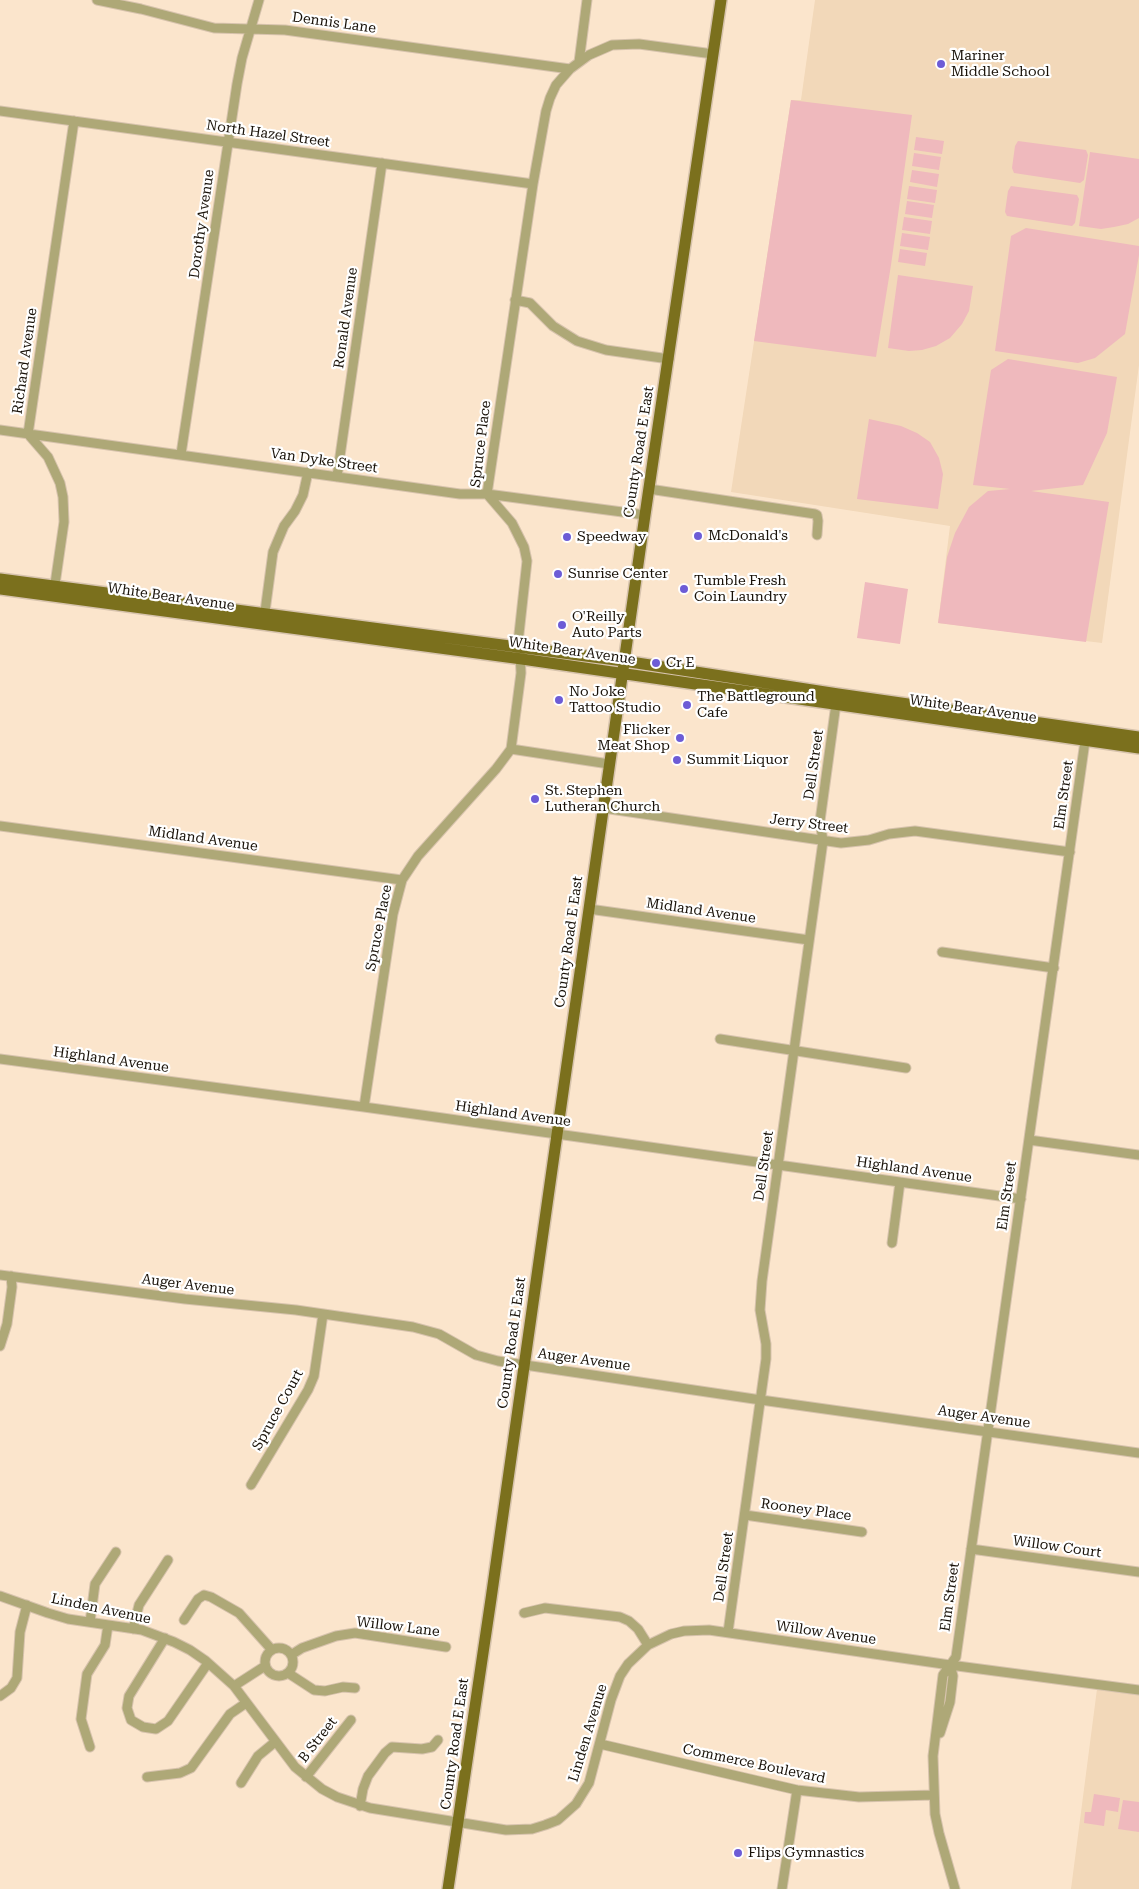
<!DOCTYPE html>
<style>
body{margin:0}
canvas{display:block;background:#fbe5cc}
</style>
<canvas width="1139" height="1889"></canvas>
<script>
const context = document.querySelector('canvas').getContext('2d');
context.lineJoin = 'round';
function paint(path, color) { context.fillStyle = color; context.fill(path, 'evenodd'); }
const shape = rows => new Path2D(rows.map(r => 'M' + r).join(''));
function stroke(path, color, width, dash) { context.strokeStyle = color; context.lineWidth = width; context.lineCap = dash ? 'butt' : 'round'; context.setLineDash(dash || []); context.stroke(path); }
function drawText(font, color, halo, rows, align = 'center') {
  context.font = font + ' "Roboto Serif",serif'; context.lineWidth = 4.5; context.setLineDash([]); context.textBaseline = 'middle'; context.strokeStyle = halo; context.fillStyle = color; for (const [text, x, y, turn = 0] of rows) {
    context.save(); context.translate(x, y); context.rotate((+turn || 0) * Math.PI / 180); context.textAlign = isNaN(turn) ? turn : align; if (halo) context.strokeText(text, 0, 0); context.fillText(text, 0, 0); context.restore();
  }
}
paint(shape([
 [815,0,1139,0,1139,365,1102,643,938,623,950,526,731,492,791,100,801,100],
 [1097,1689,1139,1695,1139,1889,1071,1889]
]), '#f2d8b9');
paint(shape([
 [791,100,912,115,891,265,876,357,754,341],
 [916,137,944,141,942,154,914,150],
 [1018,141,1086,150,1088,155,1084,180,1080,183,1014,173,1012,168,1015,146],
 [1090,152,1139,159,1139,218,1128,224,1114,227,1101,229,1079,226],
 [914,153,941,157,939,170,912,166],
 [912,170,939,174,937,187,910,182],
 [909,186,937,190,935,203,907,199],
 [1011,186,1077,195,1079,199,1075,223,1072,226,1007,216,1005,212,1008,191],
 [907,201,934,205,932,218,905,214],
 [904,217,932,221,930,234,902,230],
 [1026,228,1139,246,1139,255,1125,334,1095,358,1078,363,995,351,1011,236],
 [902,233,930,237,928,250,900,246],
 [900,249,927,253,925,266,898,262],
 [898,275,973,286,969,311,962,324,950,338,936,346,922,350,909,351,888,348],
 [1008,359,1117,377,1107,433,1083,485,1031,491,1109,502,1086,642,938,623,947,557,955,533,969,507,988,491,1010,489,973,485,991,370],
 [869,419,901,426,917,433,930,442,939,458,943,474,938,509,857,499],
 [865,582,908,589,900,644,857,638],
 [1094,1794,1120,1798,1118,1812,1106,1810,1104,1826,1084,1823,1085,1812,1091,1812],
 [1123,1800,1139,1802,1139,1832,1118,1829]
]), '#efb9bd');
const minor = shape([
 [97,0,141,9,214,28,285,30,570,69],
 [579,62,587,0],
 [0,111,533,184],
 [515,300,530,303,553,326,577,341,606,350,669,359],
 [0,430,460,494,487,494,645,515],
 [181,454,237,84,242,58,259,0],
 [337,477,382,163],
 [649,489,815,514,817,515,818,521,817,535],
 [54,591,64,522,63,497,60,483,48,457,28,434,74,121],
 [264,619,273,552,284,526,295,511,303,495,308,472],
 [511,749,609,764],
 [603,808,841,843,869,840,889,834,915,831,1070,852],
 [0,826,402,880],
 [589,909,809,940],
 [942,952,1054,968],
 [720,1039,906,1068],
 [0,1059,364,1107,1021,1199],
 [364,1107,393,914,402,880,418,856,496,769,511,749,521,673,519,634,527,561,524,547,512,523,487,494,533,184,546,111,550,98,556,85,570,69,589,55,612,45,639,44,713,54],
 [1029,1140,1139,1155],
 [892,1243,900,1182],
 [0,1275,185,1299,296,1310,413,1327,439,1334,476,1355,498,1361,761,1400,1139,1453],
 [0,1346,7,1324,12,1287,11,1276],
 [251,1485,308,1390,314,1376,323,1314],
 [745,1515,862,1532],
 [971,1549,1139,1572],
 [0,1596,48,1613,68,1619,142,1630,174,1642,190,1650,206,1661,234,1686,295,1767,322,1789,337,1797,370,1808,506,1830,532,1829,545,1825,558,1820,576,1804,589,1783,611,1700,620,1676,628,1664,648,1645,671,1634,684,1631,709,1630,950,1665,1139,1690],
 [524,1613,545,1608,620,1617,629,1621,638,1629,648,1645],
 [184,1620,198,1599,204,1595,211,1597,239,1613,272,1650],
 [90,1622,95,1584,116,1552],
 [133,1629,139,1605,168,1560],
 [728,1632,766,1359,766,1344,760,1310,762,1281,823,841,820,821,836,704],
 [165,1638,129,1696,127,1708,131,1720,143,1727,156,1729,168,1721,208,1663],
 '265 1662a14 14 0 1 1 28 0a14 14 0 1 1-28 0Z',
 [291,1655,302,1648,336,1636,355,1633,446,1647],
 [288,1673,314,1690,325,1691,343,1687,355,1688],
 [234,1686,265,1666],
 [0,1696,11,1688,17,1678,20,1632,27,1605],
 [940,1733,950,1702,953,1676,950,1665],
 [600,1744,797,1790,859,1797,934,1795],
 [90,1747,81,1719,87,1674,105,1645,108,1625],
 [147,1777,180,1773,191,1768,230,1714,246,1703],
 [306,1777,351,1720],
 [241,1783,258,1756,275,1742],
 [360,1806,363,1789,368,1776,385,1753,392,1747,422,1749,432,1747,438,1740],
 [782,1889,797,1790],
 [955,1889,939,1833,935,1814,933,1756,943,1675,956,1657,1086,734]
]);
const major = shape([
 [0,579,624,661,838,694,1139,737],
 [0,589,522,659,1139,748],
 [448,1889,491,1599,645,515,721,0]
]);
stroke(minor, '#d7c3ad', 11);
stroke(major, '#d7c3ad', 14);
stroke(minor, '#aea877', 9);
stroke(major, '#7b701d', 11);
for (const [x, y, r, color] of [
 [941,64,5,"#6d5cd6"],
 [698,536,5,"#6d5cd6"],
 [567,537,5,"#6d5cd6"],
 [558,574,5,"#6d5cd6"],
 [684,589,5,"#6d5cd6"],
 [562,625,5,"#6d5cd6"],
 [656,663,5,"#6d5cd6"],
 [559,700,5,"#6d5cd6"],
 [687,705,5,"#6d5cd6"],
 [680,738,5,"#6d5cd6"],
 [677,760,5,"#6d5cd6"],
 [535,799,5,"#6d5cd6"],
 [738,1853,5,"#6d5cd6"]
]) { const dot = new Path2D(); dot.arc(x, y, r, 0, 2 * Math.PI); context.fillStyle = color; context.fill(dot); stroke(dot, '#fff', 2); }
drawText('14px', '#191209', '#fff', [
 ["Dennis Lane",334,23,8],
 ["North Hazel Street",268,134,8],
 ["Dorothy Avenue",202,224,-82],
 ["Ronald Avenue",346,318,-82],
 ["Richard Avenue",25,361,-82],
 ["Spruce Place",481,444,-83],
 ["County Road E East",639,452,-81],
 ["Van Dyke Street",324,461,8],
 ["White Bear Avenue",171,597,8],
 ["White Bear Avenue",572,651,8],
 ["White Bear Avenue",973,709,8],
 ["Dell Street",814,765,-82],
 ["Elm Street",1064,795,-82],
 ["Jerry Street",809,824,7],
 ["Midland Avenue",203,839,8],
 ["Midland Avenue",701,911,8],
 ["Spruce Place",379,928,-79],
 ["County Road E East",569,942,-82],
 ["Highland Avenue",111,1060,8],
 ["Highland Avenue",513,1114,8],
 ["Dell Street",764,1166,-82],
 ["Highland Avenue",914,1170,8],
 ["Elm Street",1007,1196,-82],
 ["Auger Avenue",188,1285,7],
 ["County Road E East",512,1343,-82],
 ["Auger Avenue",584,1360,8],
 ["Spruce Court",278,1410,-61],
 ["Auger Avenue",984,1417,8],
 ["Rooney Place",806,1510,8],
 ["Willow Court",1057,1547,8],
 ["Dell Street",724,1567,-82],
 ["Elm Street",950,1597,-82],
 ["Linden Avenue",101,1609,12],
 ["Willow Lane",398,1627,7],
 ["Willow Avenue",826,1633,8],
 ["Linden Avenue",588,1733,-73],
 ["B Street",318,1740,-52],
 ["County Road E East",455,1744,-82],
 ["Commerce Boulevard",754,1764,12]
]);
drawText('14px', '#191209', '#fff', [
 ["Mariner",951,56],
 ["Middle School",951,72],
 ["McDonald's",708,536],
 ["Speedway",577,537],
 ["Sunrise Center",568,574],
 ["Tumble Fresh",694,581],
 ["Coin Laundry",694,597],
 ["O'Reilly",572,617],
 ["Auto Parts",572,633],
 ["Cr E",666,663],
 ["No Joke",569,692],
 ["Tattoo Studio",569,708],
 ["The Battleground",697,697],
 ["Cafe",697,713],
 ["Flicker",670,730,"right"],
 ["Meat Shop",670,746,"right"],
 ["Summit Liquor",687,760],
 ["St. Stephen",545,791],
 ["Lutheran Church",545,807],
 ["Flips Gymnastics",748,1853]
], 'left');
</script>
